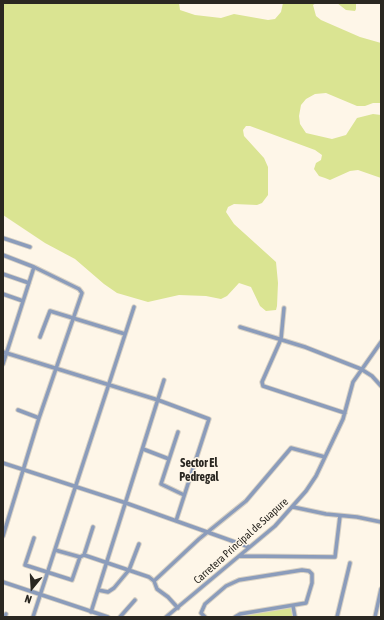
<!DOCTYPE html>
<style>
body{margin:0}
#map{position:relative;width:384px;height:620px;overflow:hidden;background:#fef6e8;font-family:"Asap Condensed",sans-serif}
canvas{display:block}
.frame{position:absolute;inset:0;border:4px solid #2a2721;pointer-events:none}
.north{position:absolute;left:12px;top:568px;width:40px;height:40px;-webkit-text-stroke:3px #fef6e8;paint-order:stroke;rotate:198deg;font-size:11px;font-weight:700;line-height:16px;text-align:center;color:#2a2721}
.north::after{content:'';display:block;margin:auto;width:14px;height:18px;background:#2a2721;clip-path:polygon(50% 0,100% 100%,50% 72%,0 100%)}
</style>
<div id="map">
<canvas width="384" height="620"></canvas>
<div class="frame"></div>
<div class="north">N</div>
</div>
<script>
const context = document.querySelector('canvas').getContext('2d');
context.lineJoin = 'round';
function paint(path, color) { context.fillStyle = color; context.fill(path, 'evenodd'); }
const shape = rows => new Path2D(rows.map(r => 'M' + r).join(''));
function stroke(path, color, width, dash) { context.strokeStyle = color; context.lineWidth = width; context.lineCap = dash ? 'butt' : 'round'; context.setLineDash(dash || []); context.stroke(path); }
function drawText(font, color, halo, rows, align = 'center') {
  context.font = font + ' "Asap Condensed",sans-serif'; context.lineWidth = 3; context.setLineDash([]); context.textBaseline = 'middle'; context.strokeStyle = halo; context.fillStyle = color; for (const [text, x, y, turn = 0] of rows) {
    context.save(); context.translate(x, y); context.rotate((+turn || 0) * Math.PI / 180); context.textAlign = isNaN(turn) ? turn : align; if (halo) context.strokeText(text, 0, 0); context.fillText(text, 0, 0); context.restore();
  }
}
paint(shape([
 [3,3,179,3,180,10,195,15,221,18,234,14,268,20,275,19,281,12,283,3,316,3,313,5,316,16,321,20,360,37,381,43,381,103,373,103,365,106,357,106,326,93,315,94,306,99,301,105,299,116,300,124,306,133,332,139,346,135,357,118,373,114,381,115,381,178,358,170,350,171,330,180,325,178,319,176,314,169,316,163,321,160,322,155,315,150,250,126,246,126,243,130,244,136,264,158,268,167,268,195,262,203,257,205,234,204,228,207,226,212,234,224,276,262,278,283,277,306,276,310,266,311,260,306,251,287,239,283,227,296,221,299,206,296,179,295,148,302,117,293,104,284,75,259,45,243,3,215],
 [337,3,356,3,356,9,355,11,346,10],
 [293,606,295,617,235,617,237,615]
]), '#dae492');
const street = shape([
 [3,238,30,247],
 [3,255,34,267,79,289,82,293,39,418,3,536],
 [3,274,29,283],
 [3,294,23,301],
 [284,308,281,339,262,382,263,386,345,413],
 [240,327,305,347,361,369,372,376,381,386],
 [40,337,50,311,125,334],
 [3,352,158,400,209,419,176,521],
 [3,364,34,267],
 [18,410,39,418],
 [178,432,161,484,184,495],
 [143,449,169,459],
 [3,463,126,503,249,547],
 [293,507,326,514,357,517,381,522],
 [34,538,25,565,72,580,80,557,84,555,93,527],
 [55,550,80,557],
 [84,555,149,577,154,581,157,589,168,597,178,608],
 [239,556,335,557,340,516],
 [154,581,199,539,246,501,291,448,325,457],
 [3,582,108,617],
 [98,590,108,592,114,588,129,570,139,544],
 [293,606,295,617],
 [91,612,164,380],
 [5,617,6,614],
 [33,617,134,307],
 [120,617,135,600],
 [166,617,275,526,306,491,316,476,343,419,353,382,381,342],
 [205,617,201,613,205,604,226,586,239,580,302,570,309,571,312,574,312,583,306,603,240,614,235,617],
 [337,617,350,563],
 [375,617,381,589]
]);
stroke(street, '#d8d1c4', 5.5);
stroke(street, '#8b9cbb', 3.5);
drawText('11px', '#2a2721', '#fef6e8', [
 ["Carretera Principal de Suapure",241,541,-42]
]);
drawText('bold 12px', '#2a2721', '#fef6e8', [
 ["Sector El",199,463],
 ["Pedregal",199,477]
]);
</script>
